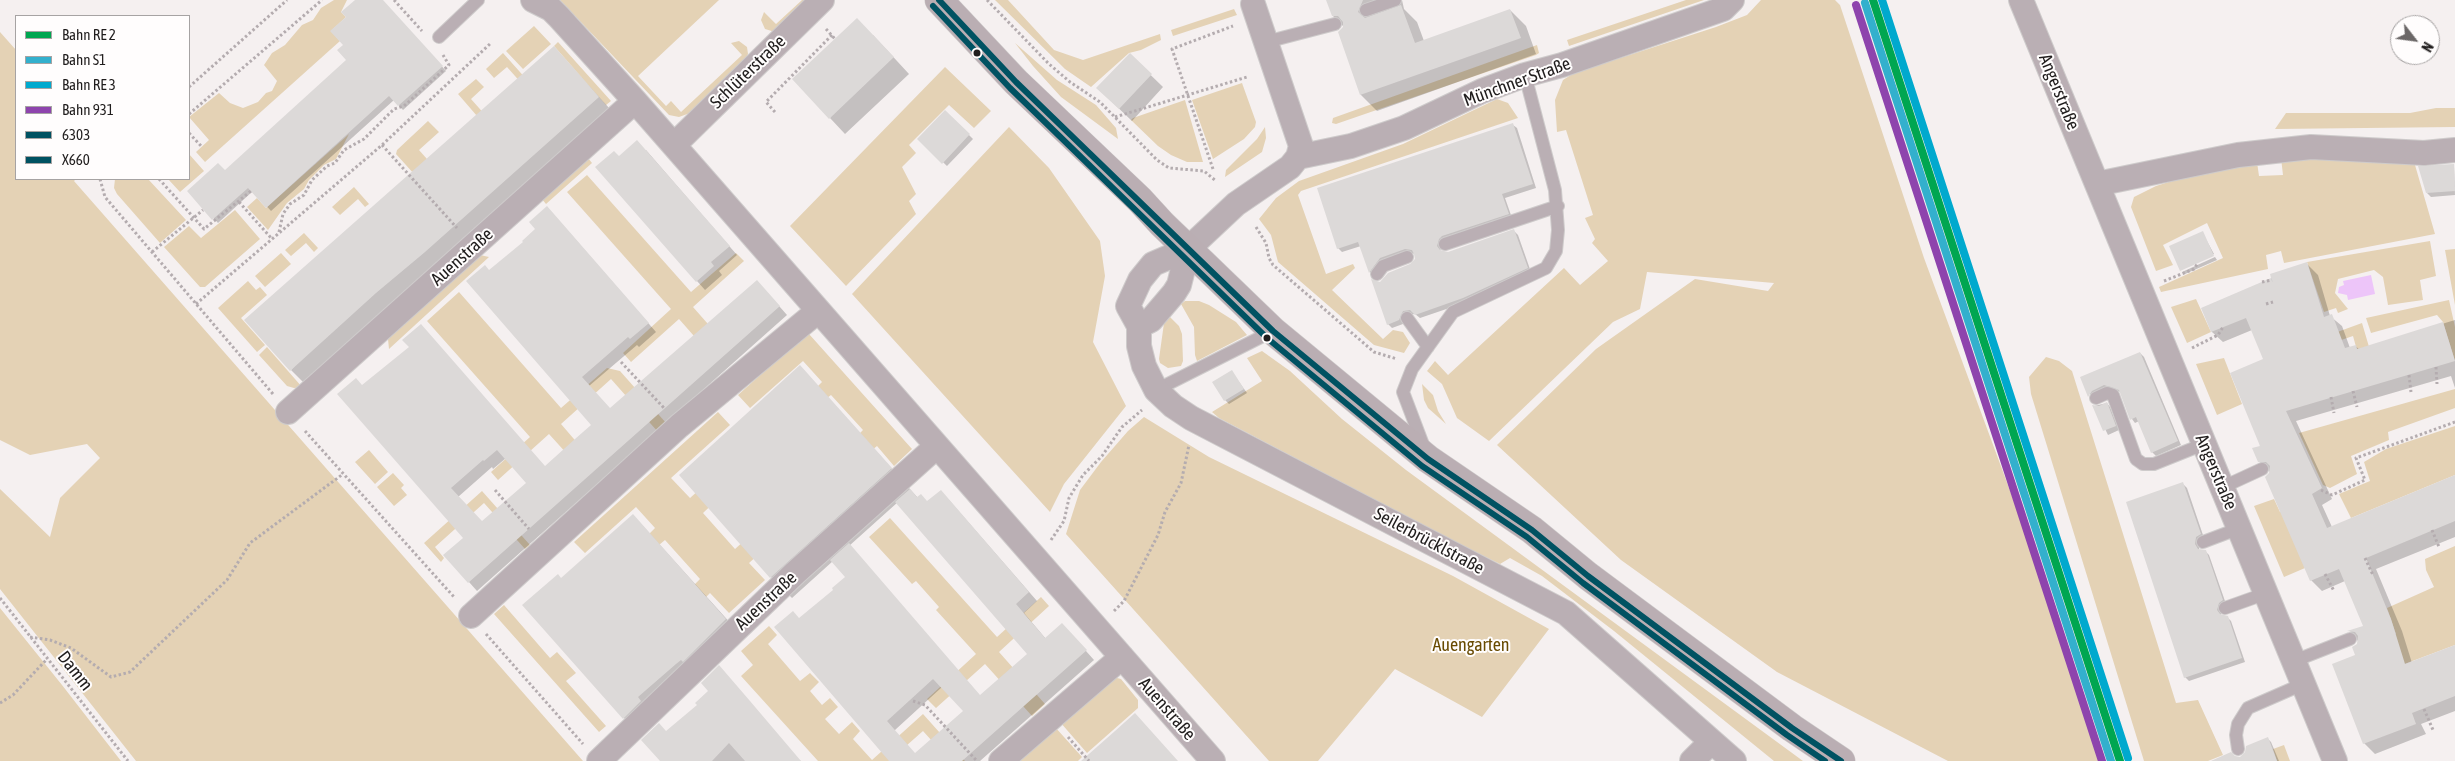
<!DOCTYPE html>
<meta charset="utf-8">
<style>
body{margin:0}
#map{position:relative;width:2455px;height:761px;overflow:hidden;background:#f5f0f0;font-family:"Asap Condensed",sans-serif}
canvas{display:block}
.legend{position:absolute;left:15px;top:15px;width:175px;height:165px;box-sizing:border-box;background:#fffdfd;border:1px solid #a6a3a3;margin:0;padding:6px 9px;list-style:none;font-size:15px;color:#201d1d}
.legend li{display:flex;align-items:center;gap:10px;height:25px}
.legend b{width:25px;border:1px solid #a6a3a3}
.north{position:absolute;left:2390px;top:15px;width:50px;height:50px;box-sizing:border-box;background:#fffdfd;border:1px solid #a6a3a3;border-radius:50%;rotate:120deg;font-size:14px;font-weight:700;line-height:20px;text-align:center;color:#201d1d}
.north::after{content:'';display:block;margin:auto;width:18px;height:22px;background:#6b6767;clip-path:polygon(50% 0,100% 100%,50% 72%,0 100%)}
</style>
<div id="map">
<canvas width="2455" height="761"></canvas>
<ul class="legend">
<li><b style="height:6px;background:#00a651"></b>Bahn RE 2</li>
<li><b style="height:6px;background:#33b0cd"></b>Bahn S1</li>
<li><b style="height:6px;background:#00a9ce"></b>Bahn RE 3</li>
<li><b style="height:6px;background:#8e44ad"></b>Bahn 931</li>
<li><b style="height:6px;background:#005262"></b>6303</li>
<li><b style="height:6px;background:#005262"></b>X660</li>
</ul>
<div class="north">N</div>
</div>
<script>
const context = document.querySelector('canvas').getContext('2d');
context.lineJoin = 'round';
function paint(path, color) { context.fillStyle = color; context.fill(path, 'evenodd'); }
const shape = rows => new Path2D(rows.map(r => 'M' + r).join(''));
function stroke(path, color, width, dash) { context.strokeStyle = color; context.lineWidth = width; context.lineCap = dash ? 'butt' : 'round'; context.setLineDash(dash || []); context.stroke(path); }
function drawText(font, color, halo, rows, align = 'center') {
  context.font = font + ' "Asap Condensed",sans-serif'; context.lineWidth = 4; context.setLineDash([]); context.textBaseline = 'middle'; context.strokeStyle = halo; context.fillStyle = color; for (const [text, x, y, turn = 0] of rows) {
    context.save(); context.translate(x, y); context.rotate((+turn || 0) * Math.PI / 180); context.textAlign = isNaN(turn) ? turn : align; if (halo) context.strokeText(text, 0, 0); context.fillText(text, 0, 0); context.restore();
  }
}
paint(shape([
 [334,0,347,0,341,12,346,17,331,31,340,41,205,162,196,152,209,140,189,117,219,93,230,103,243,108,258,102,266,93,272,91,277,81,264,65,272,53,285,45,302,25,313,20,321,8],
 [560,0,719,0,638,76,666,106,671,101,681,112,742,55,731,43,739,41,747,47,748,54,746,58,690,113,679,117,669,115],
 [802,0,812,0,775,32,765,29,761,20,764,12,776,24],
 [995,0,1008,0,1054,50,1083,60,1160,34,1161,40,1141,50,1129,53,1091,87,1065,69],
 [1686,0,1704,0,1569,46,1567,40],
 [1761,0,1835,0,1840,5,1924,258,2016,507,2102,761,1948,761,1777,672,1621,560,1497,445,1596,349,1695,279,1768,291,1774,283,1647,272,1640,309,1613,322,1489,441,1457,418,1442,384,1427,371,1435,361,1448,375,1564,268,1580,285,1608,261,1592,243,1595,239,1585,218,1593,215,1566,130,1557,132,1555,100,1563,80,1574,73,1716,27,1747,15],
 [1234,9,1237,15,1173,36,1171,30],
 [534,26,551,44,523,69,506,51],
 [0,32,16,50,16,179,76,179,74,181,583,761,136,761,0,589,0,489,50,537,60,498,100,458,87,444,30,455,0,440],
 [558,42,611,101,606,105,554,46],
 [1015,43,1057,80,1096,105,1116,128,1118,139,1061,97,1033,66],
 [1537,45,1539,53,1536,55,1336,124,1332,123,1333,118],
 [503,53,536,90,531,94,507,67,494,78,486,69],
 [945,67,991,111,974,128,949,105,909,145,916,153,902,167,916,194,909,201,916,214,846,286,790,226],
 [476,79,484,87,471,99,495,126,490,131,458,94],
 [1242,83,1256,122,1255,127,1244,139,1213,159,1192,100],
 [1497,99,1508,103,1518,118,1301,191,1298,195,1326,274,1353,264,1355,268,1332,290,1383,339,1393,330,1403,332,1410,343,1404,353,1374,345,1278,262,1271,235,1259,219,1276,198,1299,181,1403,144],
 [1185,100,1203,162,1187,162,1171,155,1158,146,1131,120,1133,118],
 [2436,108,2455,108,2455,127,2275,129,2286,113,2410,113],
 [428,121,439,132,419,150,427,159,424,185,396,154,397,150],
 [1009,127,1049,168,1100,241,1105,276,1093,342,1126,406,1064,484,1050,512,852,294],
 [1265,127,1266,138,1262,152,1225,177,1226,170,1257,139],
 [349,134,336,159,324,165,309,180,304,189,287,203,268,230,247,207,257,198,266,208],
 [189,154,204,171,180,192,168,179,189,179],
 [2319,154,2415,165,2435,234,2284,263,2281,251,2266,255,2268,269,2161,292,2159,287,2223,258,2207,223,2163,245,2173,265,2156,271,2131,207,2134,197,2156,186,2188,176,2257,162,2259,176,2283,175,2281,158],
 [588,158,592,163,546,204,541,198],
 [587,175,691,292,736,253,744,261,693,307,730,349,716,361,679,319,631,362,623,353,671,309,567,192],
 [115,179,148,179,186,220,160,243,117,194,114,188],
 [354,187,369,204,365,207,358,199,340,215,332,207],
 [235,210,260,239,205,287,200,287,164,247,189,226,201,238],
 [304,233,318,248,314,252,306,243,291,256,285,250],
 [2430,241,2436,276,2420,280,2423,300,2388,305,2383,277,2374,270,2338,279,2335,293,2348,309,2338,313,2336,308,2324,312,2307,262],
 [2455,249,2455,305,2445,250],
 [281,253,291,264,265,287,255,276],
 [480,255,489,257,389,349,388,339],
 [248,281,256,290,260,287,267,295,241,318,265,345,257,352,218,308],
 [459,292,561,408,607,368,620,371,667,424,658,432,611,379,561,424,598,467,587,476,549,434,498,480,491,472,530,437,427,321],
 [2196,299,2211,332,2187,343,2171,307],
 [2449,300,2455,327,2455,361,2443,322,2437,315,2371,333,2366,318],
 [1185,301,1199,301,1209,305,1236,322,1247,335,1197,361,1195,355,1194,327,1181,304],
 [1169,316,1179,326,1182,334,1183,361,1181,366,1168,368,1160,363,1159,359,1164,323],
 [2362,323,2372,357,2360,361,2353,336,2306,352,2288,350],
 [806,334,809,334,912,449,894,466,877,446,866,455,853,440,863,430,831,395,823,401,814,390,822,382,803,361,750,408,738,395],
 [267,347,302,387,294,388,287,386,259,355],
 [1262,351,1290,371,1342,419,1406,470,1803,761,1774,761,1614,631,1542,576,1510,558,1500,564,1457,543,1219,418,1212,412,1262,381,1247,358],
 [2046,357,2059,361,2072,371,2176,703,2198,700,2223,755,2208,761,2144,761,2031,394,2029,377],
 [2224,358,2242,404,2217,415,2196,364],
 [1422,384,1433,395,1438,411,1446,424,1428,408,1424,400],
 [2455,389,2455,408,2388,432,2389,440,2351,456,2357,474,2330,488,2323,485,2299,433],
 [718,412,730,425,671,478,690,498,709,481,722,495,703,513,735,549,755,531,768,546,749,563,765,580,729,613,710,593,705,598,694,585,700,579,665,540,659,545,649,534,655,528,636,507,585,553,574,542],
 [1144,417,1209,457,1453,576,1549,629,1482,717,1395,669,1318,761,1269,761,1066,534,1080,490,1101,462,1128,431],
 [2455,426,2455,475,2351,518,2339,494,2370,481,2364,462,2386,449],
 [369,450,388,472,375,484,355,462],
 [393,473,404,485,401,488,407,495,394,506,377,487],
 [482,491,530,545,525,549,484,503,435,547,444,558,441,562,424,543],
 [2274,499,2280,512,2289,507,2305,568,2284,577,2254,506],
 [890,518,997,637,1041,597,1049,606,999,652,1045,704,1032,716,985,664,936,708,927,699,976,654,936,610,939,607,916,581,912,584,869,537],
 [2455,546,2455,645,2394,668,2385,638,2396,634,2387,608,2434,587,2426,570,2425,559],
 [504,605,550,658,557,652,576,673,566,681,606,726,599,732,494,614],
 [0,608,62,685,121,761,0,761],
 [769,626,777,635,768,644,800,681,810,673,819,682,810,691,822,705,830,698,838,707,825,719,839,734,852,722,860,731,853,739,872,760,923,714,965,761,950,761,923,731,889,761,818,761,741,676,753,665,741,651],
 [1113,677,1121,679,1138,700,1138,708,1087,753,1060,722],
 [1055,727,1082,757,1078,761,1009,761],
 [2284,745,2290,761,2277,761,2273,749]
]), '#e4d2b5');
paint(shape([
 [2371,275,2375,294,2348,300,2347,295,2338,293,2339,287,2344,285,2343,281]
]), '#edc5f9');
paint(shape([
 [357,0,382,0,446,71,403,110,394,100,271,211,253,191,218,223,189,192,225,171,347,60,345,45,347,17],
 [1328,0,1402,0,1404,9,1417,22,1424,41,1510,10,1526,26,1536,54,1377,111,1361,95,1339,32,1344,27,1333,16],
 [873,35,909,74,845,134,830,118],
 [554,47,619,119,312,391,291,370],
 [1130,55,1163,87,1132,121,1110,100],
 [945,111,973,139,947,166,919,139],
 [1513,125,1517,128,1536,188,1505,198,1512,218,1442,243,1440,252,1448,253,1514,231,1518,235,1531,272,1467,302,1420,318,1415,314,1406,315,1403,324,1392,328,1388,324,1380,283,1411,265,1416,259,1416,254,1409,253,1374,276,1370,272,1361,246,1342,252,1338,248],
 [646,150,737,255,719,271,722,275,705,290,697,281,619,157],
 [2454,166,2455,195,2431,197,2427,193],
 [555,216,656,332,639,347,637,345,589,386,610,410,765,290,787,315,477,591,469,582,464,538,362,386,546,467,593,425,490,272],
 [506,458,528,483,482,523,458,497,492,467,493,469],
 [2202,232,2214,254,2181,270],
 [2215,257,2217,260,2185,274,2182,272],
 [2307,264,2318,275,2330,316,2342,326,2350,348,2355,346,2359,349,2455,320,2455,388,2451,376,2296,421,2332,499,2322,505,2332,527,2455,477,2455,537,2376,569,2402,631,2412,663,2455,646,2455,711,2421,724,2426,734,2375,754,2364,743,2356,656,2358,641,2349,632,2365,627,2345,581,2322,591,2311,580,2270,472,2259,461,2265,360,2252,330,2223,342,2212,332,2203,309],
 [2140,353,2144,357,2181,445,2156,456,2152,452,2139,421,2135,423,2132,419,2121,392,2109,389,2093,399,2081,378],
 [800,366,918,498,928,502,949,500,1037,601,1024,613,1046,639,1070,633,1094,660,980,761,909,761,964,711,942,687,895,730,882,749,799,619,835,590,847,577,833,561,792,598,771,577],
 [898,502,1029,654,981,697,849,546],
 [1232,372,1247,393,1229,404,1225,400],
 [2107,403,2110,407,2119,430,2108,435,2094,406],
 [2183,484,2187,488,2204,538,2200,541,2199,550,2205,551,2209,555,2226,604,2222,607,2221,616,2227,617,2231,621,2245,662,2189,681,2185,677],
 [633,515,742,636,640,735,624,718,562,580],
 [699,705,801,761,661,761,667,732],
 [2267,738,2271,742,2279,761,2211,761,2240,758]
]), '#0003');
paint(shape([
 [355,0,383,0,443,66,398,106,389,96,266,208,248,188,212,220,187,191,218,163,225,170,346,60,337,50,343,45,330,31,346,17,341,12],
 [1326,0,1363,0,1358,12,1365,18,1401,5,1415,43,1510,9,1521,38,1360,95,1338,32,1343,27,1343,22,1338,16,1332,16],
 [857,18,894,57,829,119,792,79],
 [554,46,599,97,425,252,376,293,290,371,244,320],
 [1130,53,1152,74,1119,109,1096,88],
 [945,110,970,134,942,164,917,139],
 [1513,123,1533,184,1502,194,1509,214,1442,236,1439,239,1437,246,1440,250,1448,252,1514,229,1528,268,1463,298,1415,315,1410,310,1403,311,1399,320,1387,325,1371,279,1380,282,1388,273,1410,264,1415,259,1414,254,1412,250,1405,249,1380,258,1369,273,1358,242,1337,249,1317,188],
 [637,140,730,246,711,262,714,266,696,282,595,167,614,151,619,156],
 [2454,164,2455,191,2426,193,2418,166],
 [547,206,649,323,630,339,628,337,582,377,610,408,757,280,780,306,468,583,443,555,463,538,337,394,356,378,362,385,409,347,402,340,421,324,545,466,575,439,591,425,466,281,485,265,489,270,523,242,522,241,535,229,529,222],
 [497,450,526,483,482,521,451,488,483,460,484,461],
 [2203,231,2214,256,2180,271,2169,246],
 [2307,262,2324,317,2332,314,2345,348,2356,345,2357,349,2443,322,2455,361,2286,411,2322,488,2312,494,2327,528,2455,475,2455,521,2366,558,2391,619,2405,664,2455,645,2455,696,2412,713,2416,724,2363,744,2332,664,2355,655,2352,647,2357,644,2358,636,2355,632,2347,631,2363,626,2339,569,2310,581,2265,477,2269,473,2270,466,2266,462,2258,462,2252,448,2260,446,2230,373,2263,359,2246,318,2211,332,2201,308,2271,278,2270,274],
 [2140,352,2178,441,2151,453,2136,417,2130,420,2119,390,2104,385,2092,391,2088,397,2080,377],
 [800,365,892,468,770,578,679,475],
 [1232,370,1244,389,1224,401,1212,382],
 [2107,402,2116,426,2103,431,2092,405,2099,406],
 [2183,482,2201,534,2196,537,2195,544,2198,549,2206,550,2223,600,2219,603,2217,610,2220,614,2228,616,2242,658,2184,678,2126,502],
 [910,489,917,497,921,494,927,501,941,490,1029,592,1016,604,1045,638,1062,623,1087,650,962,761,889,761,774,627,793,611,799,618,833,590,832,588,845,577,830,560,849,543,980,695,1027,654,895,502],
 [933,679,963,711,915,753,887,721],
 [633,514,726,619,683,662,681,660,676,664,638,697,641,701,623,719,522,605,558,574,561,578],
 [719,665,750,701,801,761,745,761,729,743,712,761,660,761,641,740,659,723,666,731,697,705,695,703,708,691,701,683],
 [1135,713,1178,761,1081,761,1115,731],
 [2268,737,2277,761,2211,761,2231,752,2235,756,2240,757,2245,752,2246,746]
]), '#dcd9d8');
const lane = shape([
 [1366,10,1395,0],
 [439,37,478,0],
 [1266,42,1335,24],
 [1445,244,1558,206],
 [1377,274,1383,266,1407,257],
 [1407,318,1428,347],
 [1156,390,1273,331],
 [2096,398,2107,393,2113,395,2136,459,2143,464,2154,464,2204,444],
 [1425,450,1403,392,1412,369,1453,312,1546,268,1556,251,1558,230,1555,190,1525,75],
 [2223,487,2262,469],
 [2203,542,2240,528],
 [2225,608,2267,593],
 [2294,661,2350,639],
 [2238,749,2236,735,2238,724,2248,708,2303,684]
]);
const street = shape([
 [533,0,551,9,559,17,635,101,1213,761],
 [2021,0,2335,761],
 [1253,4,1301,146,1298,157,1290,167,1236,204,1188,249,1153,264,1140,280,1128,306,1139,326,1139,346,1144,366,1156,390,1173,406,1191,418,1566,613,1734,761],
 [674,145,822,0],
 [1298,157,1351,146,1404,128,1482,91,1525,75,1562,65,1723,9,1732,0],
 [2097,184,2238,155,2311,147,2424,153,2455,150],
 [1139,326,1151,320,1174,293,1179,285,1188,249],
 [288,412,635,101],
 [471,616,679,426,818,311],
 [599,761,795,573,937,446],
 [1001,761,1122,657],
 [1692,761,1711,742]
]);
const secondary = shape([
 [939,0,1016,82,1140,200,1162,224,1273,331,1428,459,1532,530,1588,576,1792,728,1841,761]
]);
stroke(lane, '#cecbcb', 14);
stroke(street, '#cecbcb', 26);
stroke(secondary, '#cecbcb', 29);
stroke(shape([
 [394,0,422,31],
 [987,0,1049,64,1070,82,1100,102,1157,160,1169,168,1204,171,1216,181],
 [826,29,835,39],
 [189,87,287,0],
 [775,112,766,102,832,35],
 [189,114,322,0],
 [1115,117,1247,77],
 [189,133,202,147],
 [382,145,457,228],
 [1213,169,1172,49,1233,26],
 [100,179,105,197,273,394],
 [159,179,204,229,251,191],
 [239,202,272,239],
 [1256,227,1266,243,1269,258,1273,265,1374,352,1397,359],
 [279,232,283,214,290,204,304,195,312,180,327,166,335,163,344,150,364,139,394,109,404,106,449,65,443,55],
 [152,252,203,210],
 [2164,281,2194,269,2198,263],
 [2262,282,2272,280],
 [196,304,382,145,491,43],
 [2266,304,2273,302],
 [2192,348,2218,335,2223,327],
 [621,362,664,408],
 [2436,367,2437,384],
 [2409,375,2411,392],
 [2353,391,2357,407],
 [2331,397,2334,413],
 [305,431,454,597],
 [495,490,529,529],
 [2321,490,2332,495,2365,480,2356,458,2455,422],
 [2432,530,2439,547],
 [1051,540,1064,521,1069,498,1083,475,1102,456,1122,427,1142,410],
 [2365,558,2373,575],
 [2325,574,2334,591],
 [0,598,128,761],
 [1114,611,1124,601,1158,535,1165,512,1181,483,1189,445],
 [486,634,583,744],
 [30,637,50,640,71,648,111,677,130,672,227,580,250,543,343,474],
 [913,701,925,705,976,760],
 [0,703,13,695,47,659],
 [2424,709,2433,730],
 [1068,737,1089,761]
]), '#b4acaf', 3, [2.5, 2.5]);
stroke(lane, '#baafb4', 12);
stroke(street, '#baafb4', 24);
stroke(secondary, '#baaeb3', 28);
stroke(shape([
 [939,0,1016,82,1273,331,1428,459,1532,530,1588,576,1792,728,1841,761]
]), '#005262', 6);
stroke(shape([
 [933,6,1010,88,1267,338,1422,466,1527,537,1583,583,1787,735,1825,761]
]), '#005262', 6);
stroke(shape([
 [1873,0,2120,761]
]), '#00a651', 8);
stroke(shape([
 [1865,3,2111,761]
]), '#33b0cd', 8);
stroke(shape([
 [1882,0,2128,758]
]), '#00a9ce', 8);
stroke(shape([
 [1856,5,2102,761]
]), '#8e44ad', 8);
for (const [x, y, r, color] of [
 [977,53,4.5,"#201d1d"],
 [1267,338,4.5,"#201d1d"]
]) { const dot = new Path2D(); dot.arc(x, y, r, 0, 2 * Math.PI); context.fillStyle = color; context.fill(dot); stroke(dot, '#fffdfd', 2); }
drawText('18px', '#201d1d', '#fffdfd', [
 ["Schlüterstraße",748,72,-44],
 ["Münchner Straße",1517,82,-20],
 ["Angerstraße",2059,92,68],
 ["Auenstraße",462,257,-42],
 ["Angerstraße",2216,472,67],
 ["Seilerbrücklstraße",1429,541,28],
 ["Auenstraße",766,601,-43],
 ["Damm",75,671,52],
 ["Auenstraße",1167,709,49]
]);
drawText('18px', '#684a01', '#fffdfd', [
 ["Auengarten",1471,645]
]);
</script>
